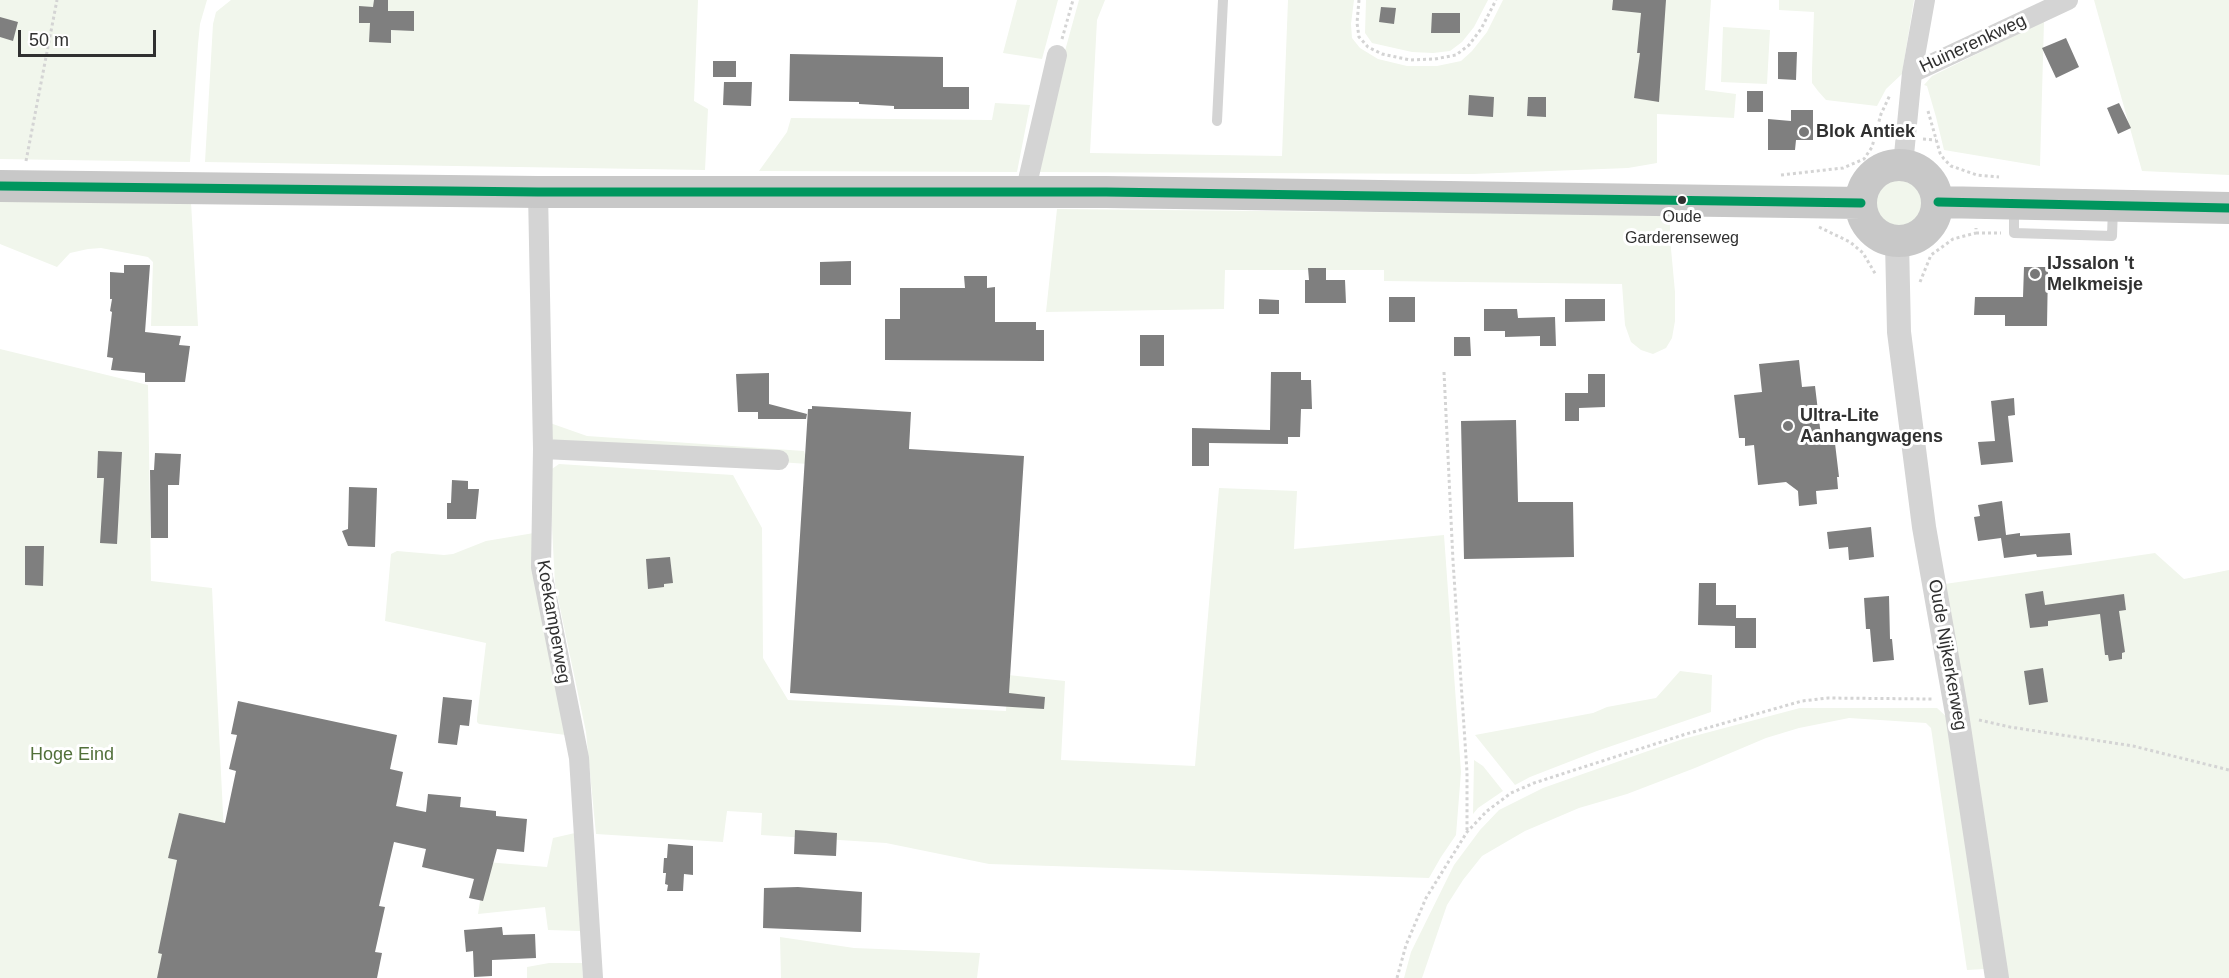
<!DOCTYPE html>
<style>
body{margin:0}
#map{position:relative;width:2229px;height:978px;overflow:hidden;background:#fff;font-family:Arial,sans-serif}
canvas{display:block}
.scale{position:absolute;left:18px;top:30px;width:138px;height:27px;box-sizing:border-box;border:3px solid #303030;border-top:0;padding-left:8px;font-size:18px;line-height:21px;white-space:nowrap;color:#303030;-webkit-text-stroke:4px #fff;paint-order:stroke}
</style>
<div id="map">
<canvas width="2229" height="978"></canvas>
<div class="scale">50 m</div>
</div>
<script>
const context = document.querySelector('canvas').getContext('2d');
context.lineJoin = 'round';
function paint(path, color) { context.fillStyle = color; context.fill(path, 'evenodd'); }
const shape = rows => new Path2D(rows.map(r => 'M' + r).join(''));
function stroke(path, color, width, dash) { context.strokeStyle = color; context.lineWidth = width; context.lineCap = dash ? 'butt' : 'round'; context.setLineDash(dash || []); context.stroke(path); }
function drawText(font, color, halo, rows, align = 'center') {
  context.font = font + ' Arial,sans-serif'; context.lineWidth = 6; context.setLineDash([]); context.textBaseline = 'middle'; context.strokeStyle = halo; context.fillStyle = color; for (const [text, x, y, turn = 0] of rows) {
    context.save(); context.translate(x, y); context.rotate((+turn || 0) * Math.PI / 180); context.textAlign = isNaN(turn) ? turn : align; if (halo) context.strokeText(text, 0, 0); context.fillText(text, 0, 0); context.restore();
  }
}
paint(shape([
 [0,0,207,0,200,24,198,44,190,162,0,159],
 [231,0,698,0,694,101,708,109,705,170,205,162,213,24,216,12],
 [1017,0,1058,0,1042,59,1003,53],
 [1079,0,1105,0,1097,20,1090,153,1282,156,1288,0,1354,0,1351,24,1352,38,1360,48,1378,59,1407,66,1437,66,1461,61,1472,51,1487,32,1503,0,1711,0,1705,90,1736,94,1734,118,1657,114,1657,163,1628,168,1473,174,1037,172,1052,98],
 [1366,0,1488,0,1474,27,1462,42,1450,51,1433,53,1412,52,1372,43,1365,33],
 [1779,0,1914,0,1902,74,1886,89,1877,106,1826,100,1818,91,1812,83,1812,70,1814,12,1779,10],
 [2094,0,2229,0,2229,175,2142,171],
 [2044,21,2040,166,1944,150,1936,117,1927,86,1924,85,1932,76],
 [1723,27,1770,30,1767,84,1721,82],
 [995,103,1030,105,1017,172,759,171,787,132,791,118,992,120],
 [1895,176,1911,179,1917,182,1925,192,1928,203,1922,219,1918,224,1903,230,1888,228,1877,219,1871,209,1874,195,1879,186,1886,180],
 [0,200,191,202,198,326,151,326,153,262,148,257,101,248,88,249,70,253,57,267,0,244],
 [1057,209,1670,215,1670,238,1675,292,1675,321,1672,338,1666,348,1653,354,1641,350,1631,342,1625,325,1622,284,1384,281,1384,270,1225,270,1224,309,1046,312],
 [0,349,148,385,151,581,212,588,231,978,0,978],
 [550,423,587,436,804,451,808,464,548,446],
 [559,464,733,475,762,528,763,658,788,700,1006,711,1008,675,1065,681,1061,760,1195,766,1219,488,1297,491,1294,549,1444,535,1461,772,1456,835,1441,857,1429,878,989,864,886,843,761,835,762,813,727,811,723,842,596,834,586,732,555,584,549,471],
 [534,533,566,735,479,724,477,722,477,718,486,643,385,621,391,554,397,551,444,555,453,554,486,541],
 [2155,553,2184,579,2229,570,2229,978,2007,978,1945,584],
 [1680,671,1712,675,1711,712,1597,751,1530,777,1515,785,1475,735,1593,713,1607,707,1656,698],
 [1800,708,1937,708,1949,719,1985,969,1967,970,1931,728,1926,723,1849,718,1799,728,1766,738,1695,768,1627,794,1579,808,1525,831,1482,856,1463,880,1447,905,1422,978,1404,978,1411,952,1454,865,1480,830,1499,810,1543,788,1648,751,1683,739],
 [1474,760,1483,766,1503,791,1478,808,1473,814],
 [575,833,581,931,548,930,545,907,478,914,486,862,547,867,553,838],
 [780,937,854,948,980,953,977,978,781,978],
 [549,963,582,963,583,978,527,978,527,967]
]), '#f1f6ec');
paint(shape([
 [374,0,388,0,388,11,414,11,414,31,391,30,391,43,369,42,370,23,359,23,359,6,373,7],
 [1613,0,1666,0,1659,102,1634,98,1640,53,1637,53,1641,13,1612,10],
 [1381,7,1396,8,1394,24,1379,22],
 [1432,13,1460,13,1460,33,1431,33],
 [0,17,18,22,13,41,0,37],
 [2066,38,2079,67,2056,78,2042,48],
 [1778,52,1797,52,1796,80,1778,79],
 [790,54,943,57,943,87,969,87,969,109,894,109,894,106,859,104,859,102,789,101],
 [713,61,736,61,736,77,713,77],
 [724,82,752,82,751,106,723,105],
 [1747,91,1763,91,1763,112,1747,112],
 [1469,95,1494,97,1493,117,1468,115],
 [1528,97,1546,97,1546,117,1527,116],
 [2119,103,2131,128,2118,134,2107,108],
 [1791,110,1813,110,1813,140,1796,140,1795,150,1768,150,1768,119,1791,121],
 [851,261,851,285,820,285,820,262],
 [124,265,150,265,145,332,181,336,179,345,190,346,185,382,145,382,145,373,111,370,113,358,107,357,112,312,110,311,112,299,110,299,110,272,124,273],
 [2024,267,2048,267,2047,326,2005,326,2005,315,1974,315,1975,297,2023,297],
 [1308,268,1326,268,1326,280,1345,280,1346,303,1305,303,1305,280,1309,280],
 [964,276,987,276,987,288,995,287,995,322,1036,322,1036,330,1044,330,1044,361,885,360,885,319,900,319,900,288,965,288],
 [1389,297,1415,297,1415,322,1389,322],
 [1259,299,1279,300,1279,314,1259,314],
 [1565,299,1605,299,1605,321,1565,322],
 [1484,309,1517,309,1518,318,1555,317,1556,346,1540,346,1540,336,1505,337,1505,331,1484,331],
 [1140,335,1164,335,1164,366,1140,366],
 [1454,337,1470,337,1471,356,1454,356],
 [1799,360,1802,387,1815,386,1821,436,1834,435,1839,477,1837,477,1838,489,1816,491,1817,504,1799,506,1798,491,1786,482,1758,485,1754,445,1745,446,1745,438,1739,438,1734,395,1762,392,1759,364],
 [1271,372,1301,372,1301,380,1311,380,1312,409,1301,409,1300,437,1288,437,1288,444,1209,443,1209,466,1192,466,1192,428,1270,430],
 [769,373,769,404,807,414,806,419,758,419,758,412,738,412,736,374],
 [1588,374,1605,374,1605,407,1579,408,1579,421,1565,421,1565,393,1588,393],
 [2014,398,2015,415,2008,416,2013,462,1981,465,1978,442,1995,441,1991,401],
 [812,406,911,412,909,449,1024,456,1009,693,1045,697,1044,709,790,693,808,409,812,409],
 [1516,420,1518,502,1573,502,1574,557,1464,559,1461,421],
 [98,451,122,452,117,544,100,543,104,478,97,478],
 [155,453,181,454,179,485,168,485,168,538,151,538,150,470,154,470],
 [452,480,468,481,468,489,479,489,476,519,447,519,447,503,451,503],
 [349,487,377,488,375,547,348,546,342,531,348,529],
 [2002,501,2006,535,2020,533,2020,536,2070,533,2072,555,2037,557,2036,554,2004,558,2001,538,1978,541,1974,517,1980,516,1978,505],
 [1871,527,1874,557,1849,560,1848,547,1829,549,1827,532],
 [25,546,44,546,43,586,25,585],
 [670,557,673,583,664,584,664,587,648,589,646,559],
 [1699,583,1716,583,1716,605,1736,605,1736,618,1756,618,1756,648,1735,648,1735,626,1698,625],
 [2043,591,2045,605,2124,594,2126,610,2119,611,2125,652,2122,653,2122,659,2109,661,2108,655,2105,655,2100,614,2048,621,2048,626,2030,628,2025,594],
 [1889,596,1890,639,1892,639,1894,660,1873,662,1870,629,1866,629,1864,598],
 [2043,668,2048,702,2029,705,2024,671],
 [443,697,472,700,469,726,460,725,457,745,438,743],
 [238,701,397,735,390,769,403,772,396,806,426,812,428,794,461,797,460,807,496,811,496,816,527,819,524,852,497,849,483,901,469,898,474,879,422,867,426,849,394,842,379,906,385,907,375,952,382,953,377,978,157,978,162,954,158,953,177,860,168,858,179,813,225,823,236,771,229,769,237,735,231,734],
 [795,830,837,833,836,856,794,854],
 [668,844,693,846,693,875,684,874,683,891,667,891,668,885,665,884,666,873,663,873,664,858,667,858],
 [798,887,862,892,861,932,763,928,764,888],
 [502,927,503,935,535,934,536,958,492,960,492,976,474,977,473,951,466,952,464,930]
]), '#7f7f7f');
stroke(shape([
 [1359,0,1357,23,1359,37,1368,47,1382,54,1410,60,1435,59,1456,55,1469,45,1481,29,1496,0],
 [1062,39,1073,0],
 [1928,111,1940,153,1944,159,1951,166,1977,175,1999,177],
 [1923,139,1936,140],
 [26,161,57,0],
 [1781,175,1843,168,1864,159,1872,147,1881,114,1890,95],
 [1819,227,1850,242,1863,253,1876,275],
 [1976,233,2001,233],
 [1920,282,1931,255,1953,239,1976,233,1976,228],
 [1444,372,1453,561,1467,772,1467,830],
 [1979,720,2010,727,2133,746,2229,770],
 [1397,978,1406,945,1426,898,1467,832,1487,811,1511,793,1534,783,1686,734,1802,701,1828,698,1932,699]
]), '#d4d4d4', 3, [3, 3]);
stroke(shape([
 [1217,121,1223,0],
 [2014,207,2014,233,2112,236,2113,208]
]), '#d4d4d4', 10);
stroke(shape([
 [1912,73,2068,0],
 [1903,165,1912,73,1925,0],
 [538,192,543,449,541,567,579,758,593,978],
 [1028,192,1028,180,1057,55],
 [543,449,779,460]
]), '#d4d4d4', 20);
stroke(shape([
 [1897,242,1899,332,1924,527,1957,714,1997,978]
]), '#d4d4d4', 24);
stroke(shape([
 '1861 203a38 38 0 1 1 76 0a38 38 0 1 1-76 0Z',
 [0,186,538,192,1106,192,1861,203],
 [1938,202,2229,208]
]), '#c8c8c8', 32);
stroke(shape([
 [0,186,538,192,1106,192,1861,203],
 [1938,202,2229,208]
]), '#00965e', 9);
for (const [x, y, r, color] of [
 [1804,132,6,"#787878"],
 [1682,200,5,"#303030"],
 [2035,274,6,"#787878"],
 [1788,426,6,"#787878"]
]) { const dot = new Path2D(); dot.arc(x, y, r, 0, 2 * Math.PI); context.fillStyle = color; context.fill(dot); stroke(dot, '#fff', 2); }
drawText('16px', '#303030', '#fff', [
 ["Oude",1682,218],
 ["Garderenseweg",1682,239]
]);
drawText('18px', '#303030', '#fff', [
 ["Huinerenkweg",1973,44,-25],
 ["Koekamperweg",553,622,80],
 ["Oude Nijkerkerweg",1947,655,80]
]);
drawText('bold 18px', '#303030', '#fff', [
 ["Blok Antiek",1816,132],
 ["IJssalon 't",2047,264],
 ["Melkmeisje",2047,285],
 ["Ultra-Lite",1800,416],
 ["Aanhangwagens",1800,437]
], 'left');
drawText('18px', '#517039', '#fff', [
 ["Hoge Eind",72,755]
]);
</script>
